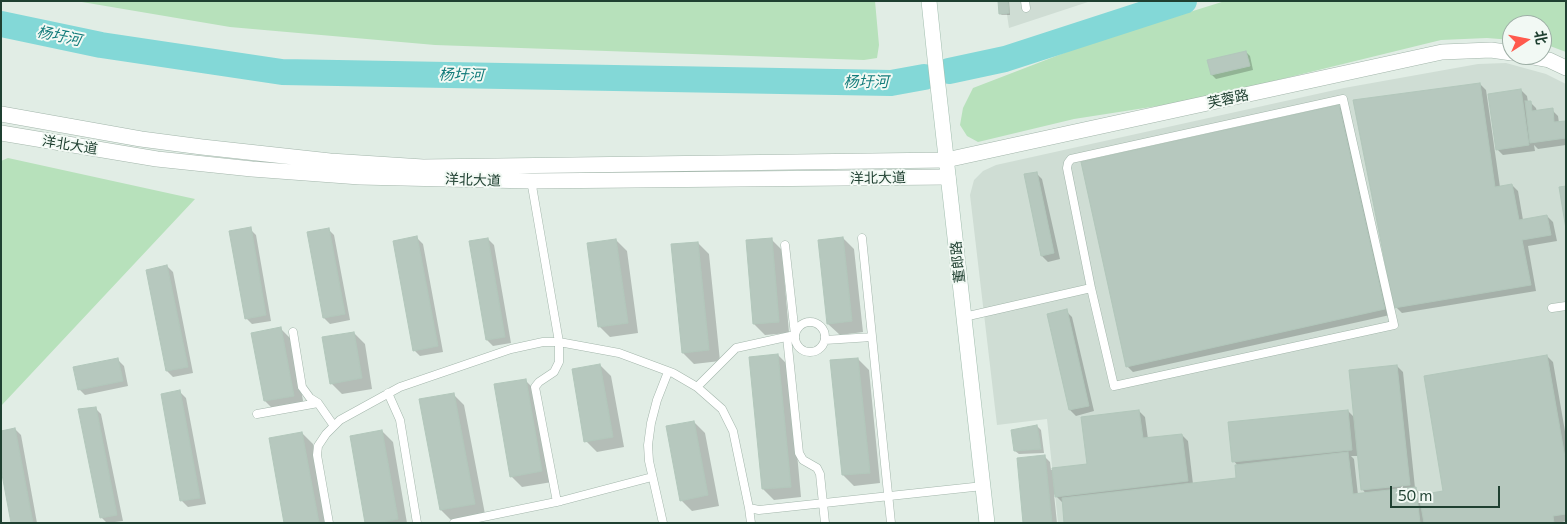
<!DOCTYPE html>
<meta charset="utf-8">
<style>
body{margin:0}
#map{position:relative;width:1567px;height:524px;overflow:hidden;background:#e1ede5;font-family:Commissioner,"Noto Sans SC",sans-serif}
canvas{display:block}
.frame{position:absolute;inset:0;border:2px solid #1f4031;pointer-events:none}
.north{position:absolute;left:1502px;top:15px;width:50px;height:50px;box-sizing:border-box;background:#f2f9f4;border:1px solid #9eafa6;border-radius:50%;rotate:79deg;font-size:14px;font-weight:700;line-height:20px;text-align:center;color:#1f4031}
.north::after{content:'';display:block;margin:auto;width:18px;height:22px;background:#ff5a4d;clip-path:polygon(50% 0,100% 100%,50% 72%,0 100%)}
.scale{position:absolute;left:1390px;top:486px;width:110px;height:22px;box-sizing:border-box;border:2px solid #1f4031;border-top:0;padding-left:6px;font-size:15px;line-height:18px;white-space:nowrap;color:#1f4031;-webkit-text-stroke:4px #f2f9f4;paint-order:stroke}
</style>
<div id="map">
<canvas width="1567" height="524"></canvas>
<div class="frame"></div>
<div class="north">北</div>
<div class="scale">50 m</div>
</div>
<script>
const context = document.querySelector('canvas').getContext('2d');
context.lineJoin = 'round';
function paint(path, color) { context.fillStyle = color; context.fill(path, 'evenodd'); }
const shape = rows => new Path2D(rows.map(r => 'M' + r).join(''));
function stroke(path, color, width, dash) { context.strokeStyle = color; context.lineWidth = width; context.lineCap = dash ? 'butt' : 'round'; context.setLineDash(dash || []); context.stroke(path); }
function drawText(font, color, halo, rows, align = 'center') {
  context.font = font + ' Commissioner,"Noto Sans SC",sans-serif'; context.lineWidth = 4; context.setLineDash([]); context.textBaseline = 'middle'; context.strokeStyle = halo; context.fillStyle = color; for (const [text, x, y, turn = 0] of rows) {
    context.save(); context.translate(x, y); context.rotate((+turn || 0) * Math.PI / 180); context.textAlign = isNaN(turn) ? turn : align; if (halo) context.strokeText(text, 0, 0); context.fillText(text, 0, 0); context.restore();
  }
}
paint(shape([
 [1005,1,1091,1,1009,28],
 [1506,63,1546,74,1566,84,1566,523,1058,523,1047,419,997,425,970,195,974,180,983,171,996,165,1344,88,1478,64]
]), '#cfddd4');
paint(shape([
 [76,1,875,1,879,45,877,58,864,60,435,45,230,27],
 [1225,1,1566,1,1566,52,1542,43,1542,25,1512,25,1512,40,1487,38,1441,40,1196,100,1074,119,978,142,967,136,960,125,963,108,973,88,1090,43],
 [8,158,195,199,1,406,1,161]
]), '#b7e1bb');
paint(shape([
 [999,1,1009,1,1010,15,1002,15,1000,14],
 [1246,52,1250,56,1253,70,1216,79,1212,75,1209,61],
 [1480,84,1486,90,1500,187,1512,185,1518,191,1523,220,1547,216,1553,222,1557,241,1528,246,1536,291,1402,313,1396,307],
 [1521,90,1527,96,1528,102,1530,102,1536,108,1537,112,1552,110,1558,116,1559,123,1566,122,1566,145,1538,149,1534,145,1535,151,1503,155,1497,149],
 [1339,106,1345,112,1390,315,1133,372,1127,366],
 [1036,173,1042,179,1060,259,1048,262,1042,256],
 [250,229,256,235,271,321,252,324,246,318],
 [328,229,334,235,350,320,330,324,324,318],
 [417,238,423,244,443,352,420,356,414,350],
 [843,238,854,249,863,332,840,335,828,324],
 [488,239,494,245,511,343,493,346,487,340,471,242],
 [771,239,782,250,789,333,765,335,754,324],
 [616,240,627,251,638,333,610,337,599,326],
 [698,243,709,254,720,361,694,364,683,353],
 [167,266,173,272,193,373,173,377,167,371],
 [1066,311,1072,317,1094,411,1076,416,1070,410],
 [281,329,292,340,304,406,276,412,265,401],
 [354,333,365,344,372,389,342,394,331,383],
 [778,355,789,366,801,497,774,500,763,489,751,358],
 [1547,356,1553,362,1566,437,1566,521,1559,523,1066,523,1063,503,1054,494,1057,523,1024,523,1044,456,1050,462,1051,470,1088,465,1139,411,1145,417,1148,439,1182,435,1188,441,1193,484,1238,479,1238,466,1234,461,1348,411,1355,418,1397,366,1403,372,1415,488,1422,496,1445,492],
 [1351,456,1359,456,1363,490,1366,494,1358,495,1354,459],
 [858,359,869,370,880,483,854,486,843,475],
 [118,360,124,366,128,386,85,395,79,389],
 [600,365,611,376,624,447,597,452,586,441],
 [525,380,536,391,552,482,522,487,511,476],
 [180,392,186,398,206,504,188,507,182,501],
 [453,394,464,405,485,514,452,521,441,510],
 [95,408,101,414,123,521,107,523,101,517],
 [694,422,705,433,719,506,692,511,681,500],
 [1037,426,1041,430,1044,453,1019,454,1015,451],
 [15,429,21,435,37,523,12,523],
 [382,431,393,442,407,523,366,523],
 [302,433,313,444,327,523,285,523]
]), '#0003');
stroke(shape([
 [1,24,101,45,282,72,891,83,924,77],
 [949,71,1005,59,1184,1]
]), '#83d8d7', 26);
const building = shape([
 [998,1,1008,1,1009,13,999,14,998,1],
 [1246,51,1250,66,1211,75,1207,60,1246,51],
 [1480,83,1495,187,1512,184,1519,220,1547,215,1551,235,1522,240,1531,285,1394,308,1353,100,1480,83],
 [1521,89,1529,145,1496,150,1488,94,1521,89],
 [1525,101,1531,101,1532,111,1553,108,1554,122,1566,121,1566,138,1530,143,1525,101],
 [1339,105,1385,309,1126,367,1081,162,1339,105],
 [1037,172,1054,253,1041,256,1024,174,1037,172],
 [1566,186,1566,229,1559,187,1566,186],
 [251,227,266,315,245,319,229,231,251,227],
 [329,228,345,314,323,318,307,232,329,228],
 [417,236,438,346,413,351,393,241,417,236],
 [843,237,852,321,827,324,818,240,843,237],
 [488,238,505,337,486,340,469,241,488,238],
 [772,238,779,322,753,324,746,240,772,238],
 [616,239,628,323,598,327,587,243,616,239],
 [698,242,709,350,682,353,671,244,698,242],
 [167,265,188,367,166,371,146,270,167,265],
 [1067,309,1089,406,1069,410,1047,314,1067,309],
 [281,327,294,396,264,401,251,333,281,327],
 [354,332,362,378,330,384,322,337,354,332],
 [778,354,791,487,762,489,749,357,778,354],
 [1547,355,1566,463,1566,514,1553,516,1554,523,1424,523,1419,495,1443,491,1424,376,1547,355],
 [118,358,123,381,78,390,73,367,118,358],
 [858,358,870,473,842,475,830,360,858,358],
 [600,364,613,437,584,442,572,369,600,364],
 [1397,365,1410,485,1361,490,1349,370,1397,365],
 [526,379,542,471,510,477,494,384,526,379],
 [180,390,200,498,180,501,161,394,180,390],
 [454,393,475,504,440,510,419,399,454,393],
 [96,407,117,515,100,518,78,409,96,407],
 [1139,410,1143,438,1182,434,1188,481,1055,497,1052,468,1087,464,1081,417,1139,410],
 [1348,410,1352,450,1232,462,1228,422,1348,410],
 [694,421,708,495,680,501,666,426,694,421],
 [1037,425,1041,449,1014,451,1011,430,1037,425],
 [15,428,33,523,11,523,1,469,1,431,15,428],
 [382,430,398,519,377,523,365,523,350,436,382,430],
 [302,432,319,523,284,523,269,438,302,432],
 [1348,452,1353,494,1416,487,1420,523,1064,523,1062,498,1236,478,1235,465,1348,452],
 [1045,455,1052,523,1023,523,1017,458,1045,455]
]);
paint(building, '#b6c8be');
stroke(building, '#b2c7bb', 1);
const service = shape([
 [1025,1,1026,8],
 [531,180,559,342,619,353,673,373,697,387,722,409,733,431,749,508,759,510,983,486],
 [862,238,891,523],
 [1552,308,1566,306],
 [964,317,1091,288,1114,386,1394,325,1343,99,1071,159,1068,163,1067,168,1091,288],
 '795 337a15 15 0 1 1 30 0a15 15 0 1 1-30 0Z',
 [293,332,302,387,310,398,318,403,334,426],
 [787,337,799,453,803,460,817,468,820,474,825,523],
 [825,340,872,337],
 [697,387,736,348,795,335,785,245],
 [388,393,400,420,417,523],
 [257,414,318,403],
 [749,508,751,523],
 [329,523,317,455,318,446,326,434,340,420,400,387,511,349,543,342,559,342,559,362,554,372,539,382,535,387,557,502],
 [454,523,561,501,652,477],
 [663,523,649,461,648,445,651,423,657,400,668,372]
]);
const tertiary = shape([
 [1522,55,1549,60,1566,68],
 [1,114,141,139,202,147,330,161,423,167,946,160,1442,52,1491,50,1512,53],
 [1,133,157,159,252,169,360,177,531,181,948,177]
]);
const secondary = shape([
 [929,1,936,68,987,523]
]);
stroke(service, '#a3b6ab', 9);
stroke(tertiary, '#a3b6ab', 16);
stroke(secondary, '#a1bdae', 16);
stroke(service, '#fff', 8);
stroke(tertiary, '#fff', 15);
stroke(secondary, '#fff', 15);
drawText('14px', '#1f4031', '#f2f9f4', [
 ["芙蓉路",1228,99,-12],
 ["洋北大道",70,145,9],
 ["洋北大道",878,178,-1],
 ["洋北大道",473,180,2],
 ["董郎路",958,262,-96]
]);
drawText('italic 15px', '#137c7b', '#f2f9f4', [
 ["杨圩河",59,36,12],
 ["杨圩河",461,75,1],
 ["杨圩河",866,82]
]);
</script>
